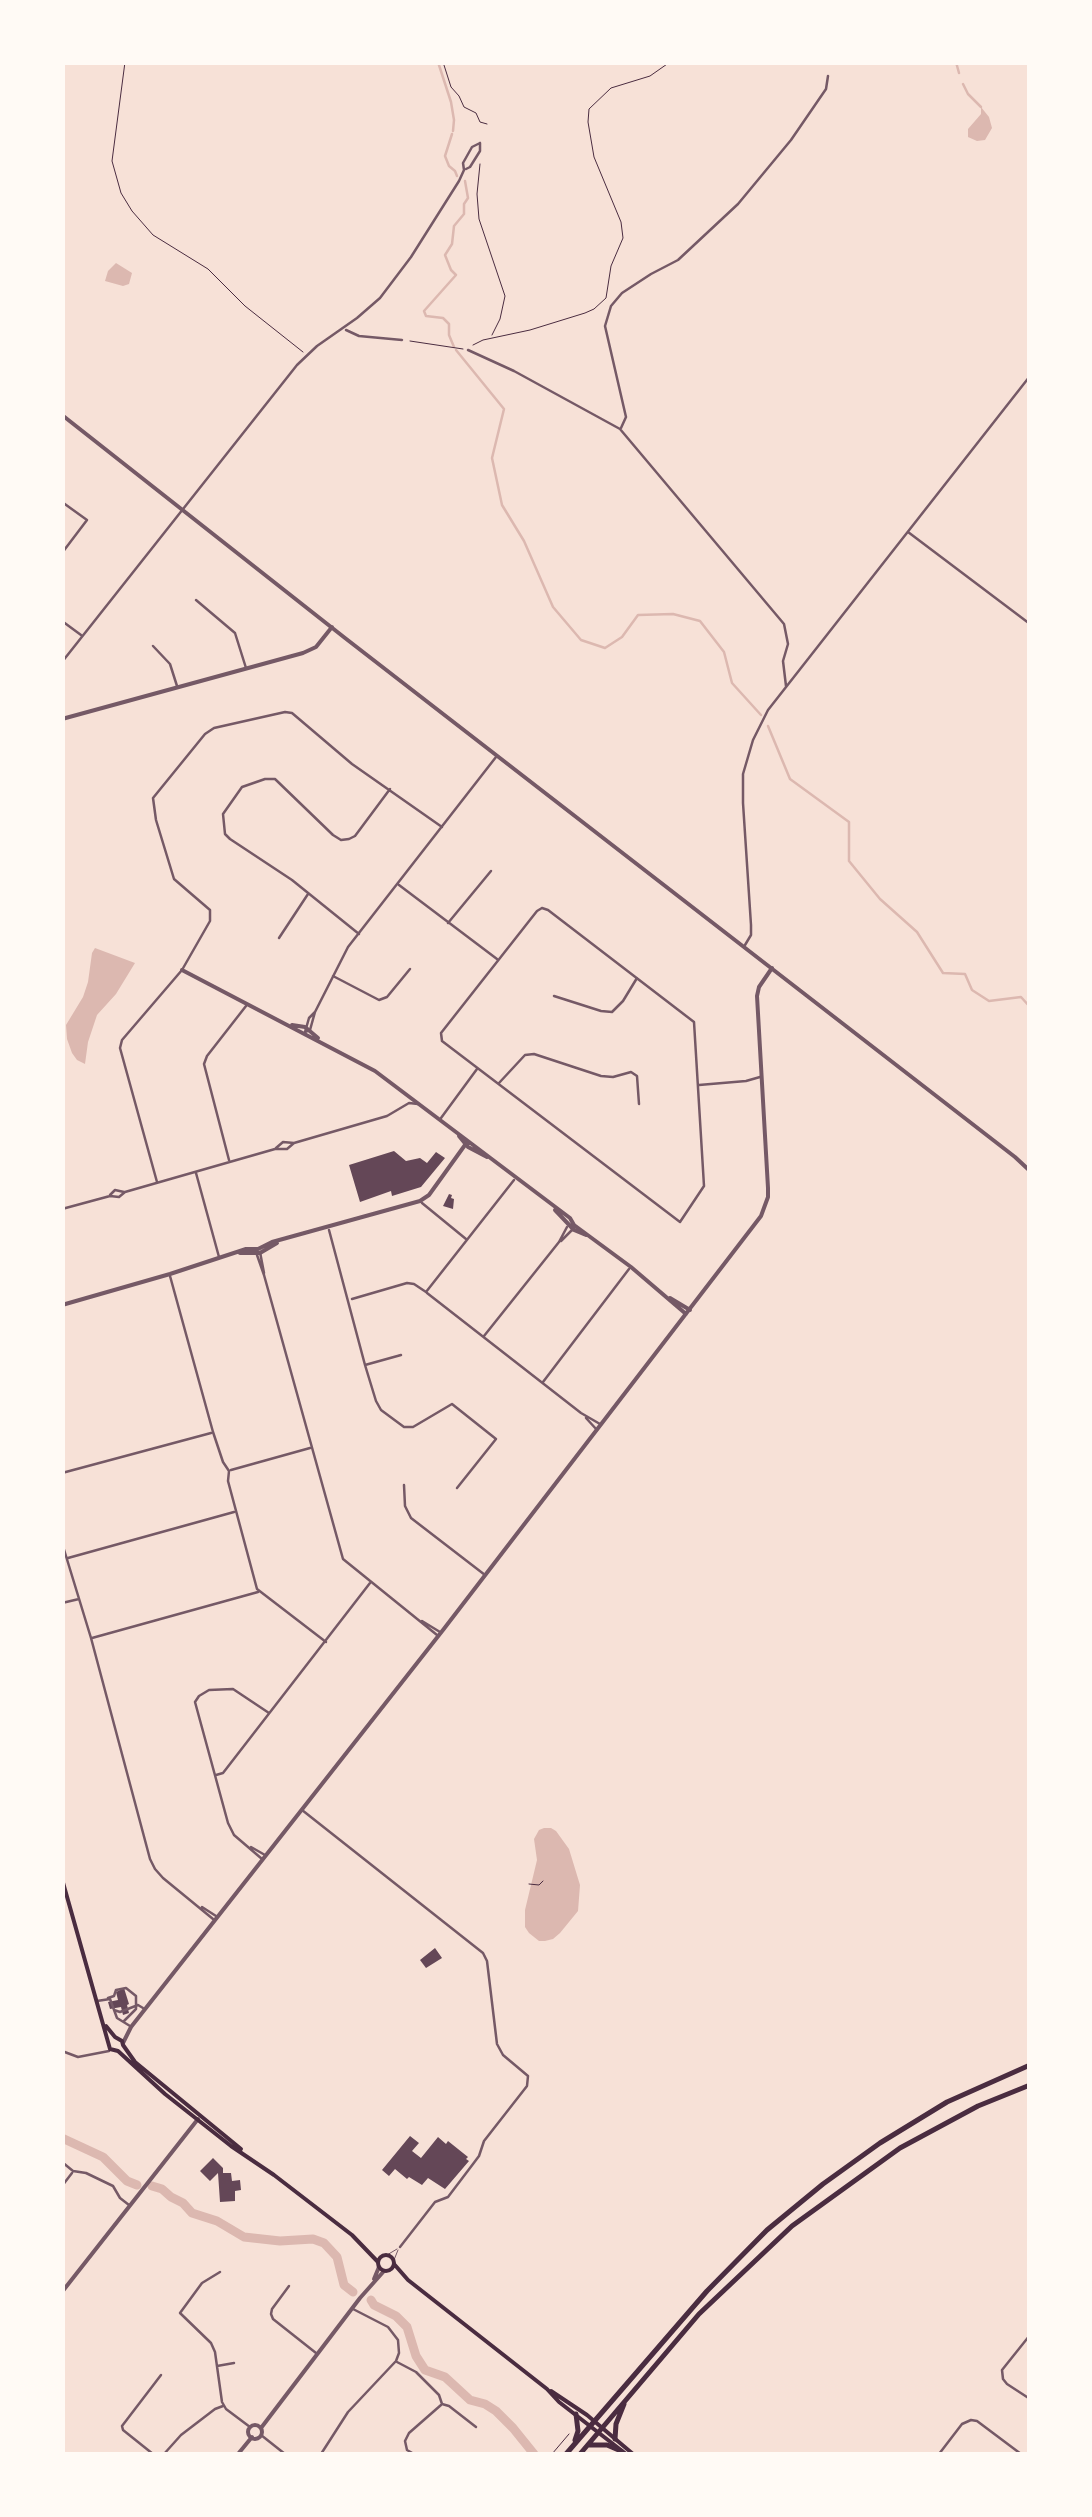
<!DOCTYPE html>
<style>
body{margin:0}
#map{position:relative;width:1092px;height:2517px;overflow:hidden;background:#f7e1d7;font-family:"Noto Serif",serif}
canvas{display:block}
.frame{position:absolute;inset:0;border:65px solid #fffaf5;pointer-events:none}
</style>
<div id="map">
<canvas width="1092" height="2517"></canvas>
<div class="frame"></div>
</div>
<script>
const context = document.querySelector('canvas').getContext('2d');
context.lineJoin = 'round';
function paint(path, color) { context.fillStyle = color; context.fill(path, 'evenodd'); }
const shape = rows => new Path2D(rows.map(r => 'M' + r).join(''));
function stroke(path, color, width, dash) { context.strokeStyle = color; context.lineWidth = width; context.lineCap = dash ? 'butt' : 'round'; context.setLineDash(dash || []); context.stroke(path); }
paint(shape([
 [981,107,989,117,992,128,985,140,977,141,968,137,968,129,981,114],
 [116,263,132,273,129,284,123,286,105,281,108,271],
 [95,948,135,963,116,994,97,1015,88,1042,85,1064,77,1060,72,1053,67,1039,66,1025,83,997,88,982,92,953],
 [544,1828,551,1828,556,1831,569,1849,580,1885,578,1911,560,1933,553,1939,545,1941,539,1941,529,1933,525,1927,525,1910,537,1860,534,1839,539,1830]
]), '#dcb8b0');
stroke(shape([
 [438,62,451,102,454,120,453,131],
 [956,62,959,73],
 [963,84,968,94,981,107],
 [452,134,445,156,449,166,455,171,457,176],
 [454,347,449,335,449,324,443,318,426,316,424,311,456,275,451,270,445,255,452,244,454,226,464,214,464,204,468,198,465,181],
 [456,350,504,409,492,458,502,505,524,541,553,607,581,640,605,648,622,637,638,615,673,614,700,621,724,652,732,683,761,715],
 [768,726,790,779,849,822,849,861,880,899,917,932,943,973,965,974,972,990,989,1001,1021,997,1030,1007]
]), '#dcb8b0', 2.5);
stroke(shape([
 [62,2138,103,2157,127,2181,137,2185],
 [152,2186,162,2189,171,2197,183,2203,192,2213,217,2221,244,2237,280,2241,313,2239,324,2243,337,2257,344,2285,353,2292],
 [371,2300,374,2305,396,2316,407,2327,416,2356,425,2370,445,2377,470,2400,485,2404,496,2411,513,2428,534,2454]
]), '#dcb8b0', 9);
paint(shape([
 [394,1151,406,1161,420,1158,427,1163,436,1152,445,1158,421,1187,392,1196,391,1191,360,1202,349,1165],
 [449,1194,452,1195,451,1198,454,1199,453,1209,443,1206],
 [435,1948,442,1958,426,1968,420,1960],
 [124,1988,129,2004,127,2005,129,2013,123,2015,121,2007,110,2009,108,2002,118,2000,116,1992],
 [410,2136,419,2143,412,2151,421,2158,438,2137,446,2144,448,2141,468,2157,466,2159,469,2161,445,2189,428,2178,422,2185,409,2177,407,2179,395,2169,389,2176,382,2170],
 [213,2158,223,2168,223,2173,231,2173,232,2181,240,2180,241,2190,235,2191,235,2201,220,2202,218,2173,210,2181,200,2171]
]), '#644757');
stroke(shape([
 [125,62,112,161,121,193,132,211,153,235,208,269,245,306,303,352],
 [443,62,451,87,459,96,464,107,476,113,480,122,487,124],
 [480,164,477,194,479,219,505,296,500,319,492,335],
 [410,341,463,349],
 [473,345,483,340,530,330,585,313,594,309,606,298,611,266,623,238,621,222,594,157,588,122,589,109,611,88,650,76,670,62],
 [529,1884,539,1885,543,1881],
 [552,2454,569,2434]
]), '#4a2c40', 1);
stroke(shape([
 [387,2255,397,2249],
 [394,2260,398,2250]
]), '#755966', 1);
stroke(shape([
 [466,169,470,167,480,151,480,143],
 [346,330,359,336,402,340],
 [468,350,514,371,620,429,784,624,788,644,783,661,786,686],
 [621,428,626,417,605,326,611,306,622,293,651,274,678,260,738,204,791,140,826,89,828,76],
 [62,502,87,520,62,553],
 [908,532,1030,624],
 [196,600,235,633,246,668],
 [62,621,81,635],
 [153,646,170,664,177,686],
 [62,662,297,365,317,346,357,318,380,298,411,257,459,181,464,170,463,163,472,147,480,143],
 [399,885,497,959],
 [542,908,548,910,694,1022,704,1186,680,1222,442,1041,441,1033,537,911,542,908],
 [448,923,491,871],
 [359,934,292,880,230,839,225,834,223,814,242,787,265,779,275,779,333,835,341,840,349,839,355,836,390,789],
 [279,938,308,894],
 [745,945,751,935,751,925,743,803,743,774,753,740,768,710,1030,376],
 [333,976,379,1000,387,997,410,969],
 [554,996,601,1011,612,1012,623,1001,637,978],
 [315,1012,310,1030,305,1032,309,1018,315,1012,348,947,496,757],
 [499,1083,525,1055,534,1054,601,1076,613,1077,631,1072,637,1076,639,1104],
 [699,1085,746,1081,760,1077],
 [441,1118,477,1069],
 [276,1148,283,1142,294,1143,387,1116,409,1103,418,1104],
 [229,1160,204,1064,207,1056,246,1006],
 [196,1173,219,1257],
 [157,1182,120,1048,122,1040,182,970,210,921,210,910,174,879,156,820,153,798,205,734,214,728,285,712,292,713,352,764,442,827],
 [110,1195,115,1190,124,1192],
 [422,1203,466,1239],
 [62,1209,110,1196,119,1197,125,1192,275,1149,287,1149,294,1143],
 [329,1230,365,1365,376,1401,381,1410,404,1427,413,1427,452,1404,496,1439,457,1488],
 [561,1241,573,1229],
 [260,1252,264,1273],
 [257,1255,264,1275,343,1559,437,1635],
 [170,1276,213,1432,223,1462,229,1471,228,1481,257,1589,326,1642],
 [427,1293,581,1413,600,1424],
 [352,1299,407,1283,414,1284,426,1292,514,1180],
 [484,1336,559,1242,567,1227],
 [365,1365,401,1355],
 [543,1382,629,1269],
 [586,1418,597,1430],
 [231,1470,310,1448],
 [62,1473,211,1433],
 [404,1485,405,1506,411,1518,485,1575],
 [62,1543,91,1638,150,1859,155,1869,163,1878,213,1919],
 [68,1558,234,1512],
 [62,1603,79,1599],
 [422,1621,440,1632],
 [92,1638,258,1592],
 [216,1775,223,1773,370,1583],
 [302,1810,483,1953,487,1961,497,2044,503,2055,528,2076,527,2086,484,2141,479,2156,473,2164,448,2197,435,2202,400,2247],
 [251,1847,265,1855],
 [262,1859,234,1835,228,1823,195,1702,199,1696,209,1690,233,1689,269,1713],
 [202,1907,216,1916],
 [108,1998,114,1996,116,1990,126,1988,136,1996,136,2009],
 [97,2001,110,1999,117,2018,130,2026],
 [114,2010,120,2012,138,2005,143,2008],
 [124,2021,136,2009],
 [62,2051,78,2057,109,2051],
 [62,2162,73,2171,86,2173,113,2186,120,2198,129,2205],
 [62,2186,72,2173],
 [220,2272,202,2283,180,2313,211,2343,215,2352,222,2402,226,2409,250,2427],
 [289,2286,272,2309,271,2314,273,2319,316,2353],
 [1030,2335,1002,2370,1003,2379,1007,2384,1030,2399],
 [397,2362,416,2372,439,2395,442,2404,449,2406,476,2427],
 [217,2366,234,2363],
 [261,2435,285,2454],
 [153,2454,123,2430,122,2426,161,2375],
 [164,2454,181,2435,215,2409,223,2406],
 [321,2454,348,2412,396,2361,399,2353,398,2340,388,2327,353,2309],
 [414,2454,407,2450,405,2441,409,2433,441,2405],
 [939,2454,962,2424,971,2420,977,2421,1021,2454]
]), '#755966', 2.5);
stroke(shape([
 [62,415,345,638,1015,1157,1030,1171],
 [62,719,303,653,316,647,332,627],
 [182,970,375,1071,570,1218,574,1225,631,1267,686,1314],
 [292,1025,305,1027,318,1038],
 [459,1136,468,1147,487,1157],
 [555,1210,574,1230,586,1235],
 [240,1253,260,1253,277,1243],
 [670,1298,690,1310],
 [62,1305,170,1274,246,1249,258,1249,272,1242,420,1201,429,1195,465,1145,469,1143],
 [123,2043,131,2027,443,1630,761,1216,768,1197,768,1188,757,996,759,987,772,968],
 [374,2279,379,2267],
 [62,2292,198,2119],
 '248 2432a7 7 0 1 1 14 0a7 7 0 1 1-14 0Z',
 [261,2428,360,2298,384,2271],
 [238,2454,252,2437]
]), '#755966', 4);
stroke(shape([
 [62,1879,110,2049,118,2051,165,2094,231,2146,274,2175,352,2235,378,2262],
 [106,2026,115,2037,122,2041,123,2045,135,2062,241,2149],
 '378 2263a8 8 0 1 1 16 0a8 8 0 1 1-16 0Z',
 [394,2264,408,2280,547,2389,559,2402,626,2454],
 [551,2391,587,2415,633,2454]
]), '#4a2c40', 4);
stroke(shape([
 [615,2439,616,2424,624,2404],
 [575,2440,578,2431,576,2414],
 [590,2445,607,2445,621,2451],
 [566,2454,707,2291,767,2230,823,2184,880,2143,947,2102,1030,2065],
 [580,2454,699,2314,792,2226,900,2148,978,2106,1030,2085]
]), '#4a2c40', 5);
</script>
